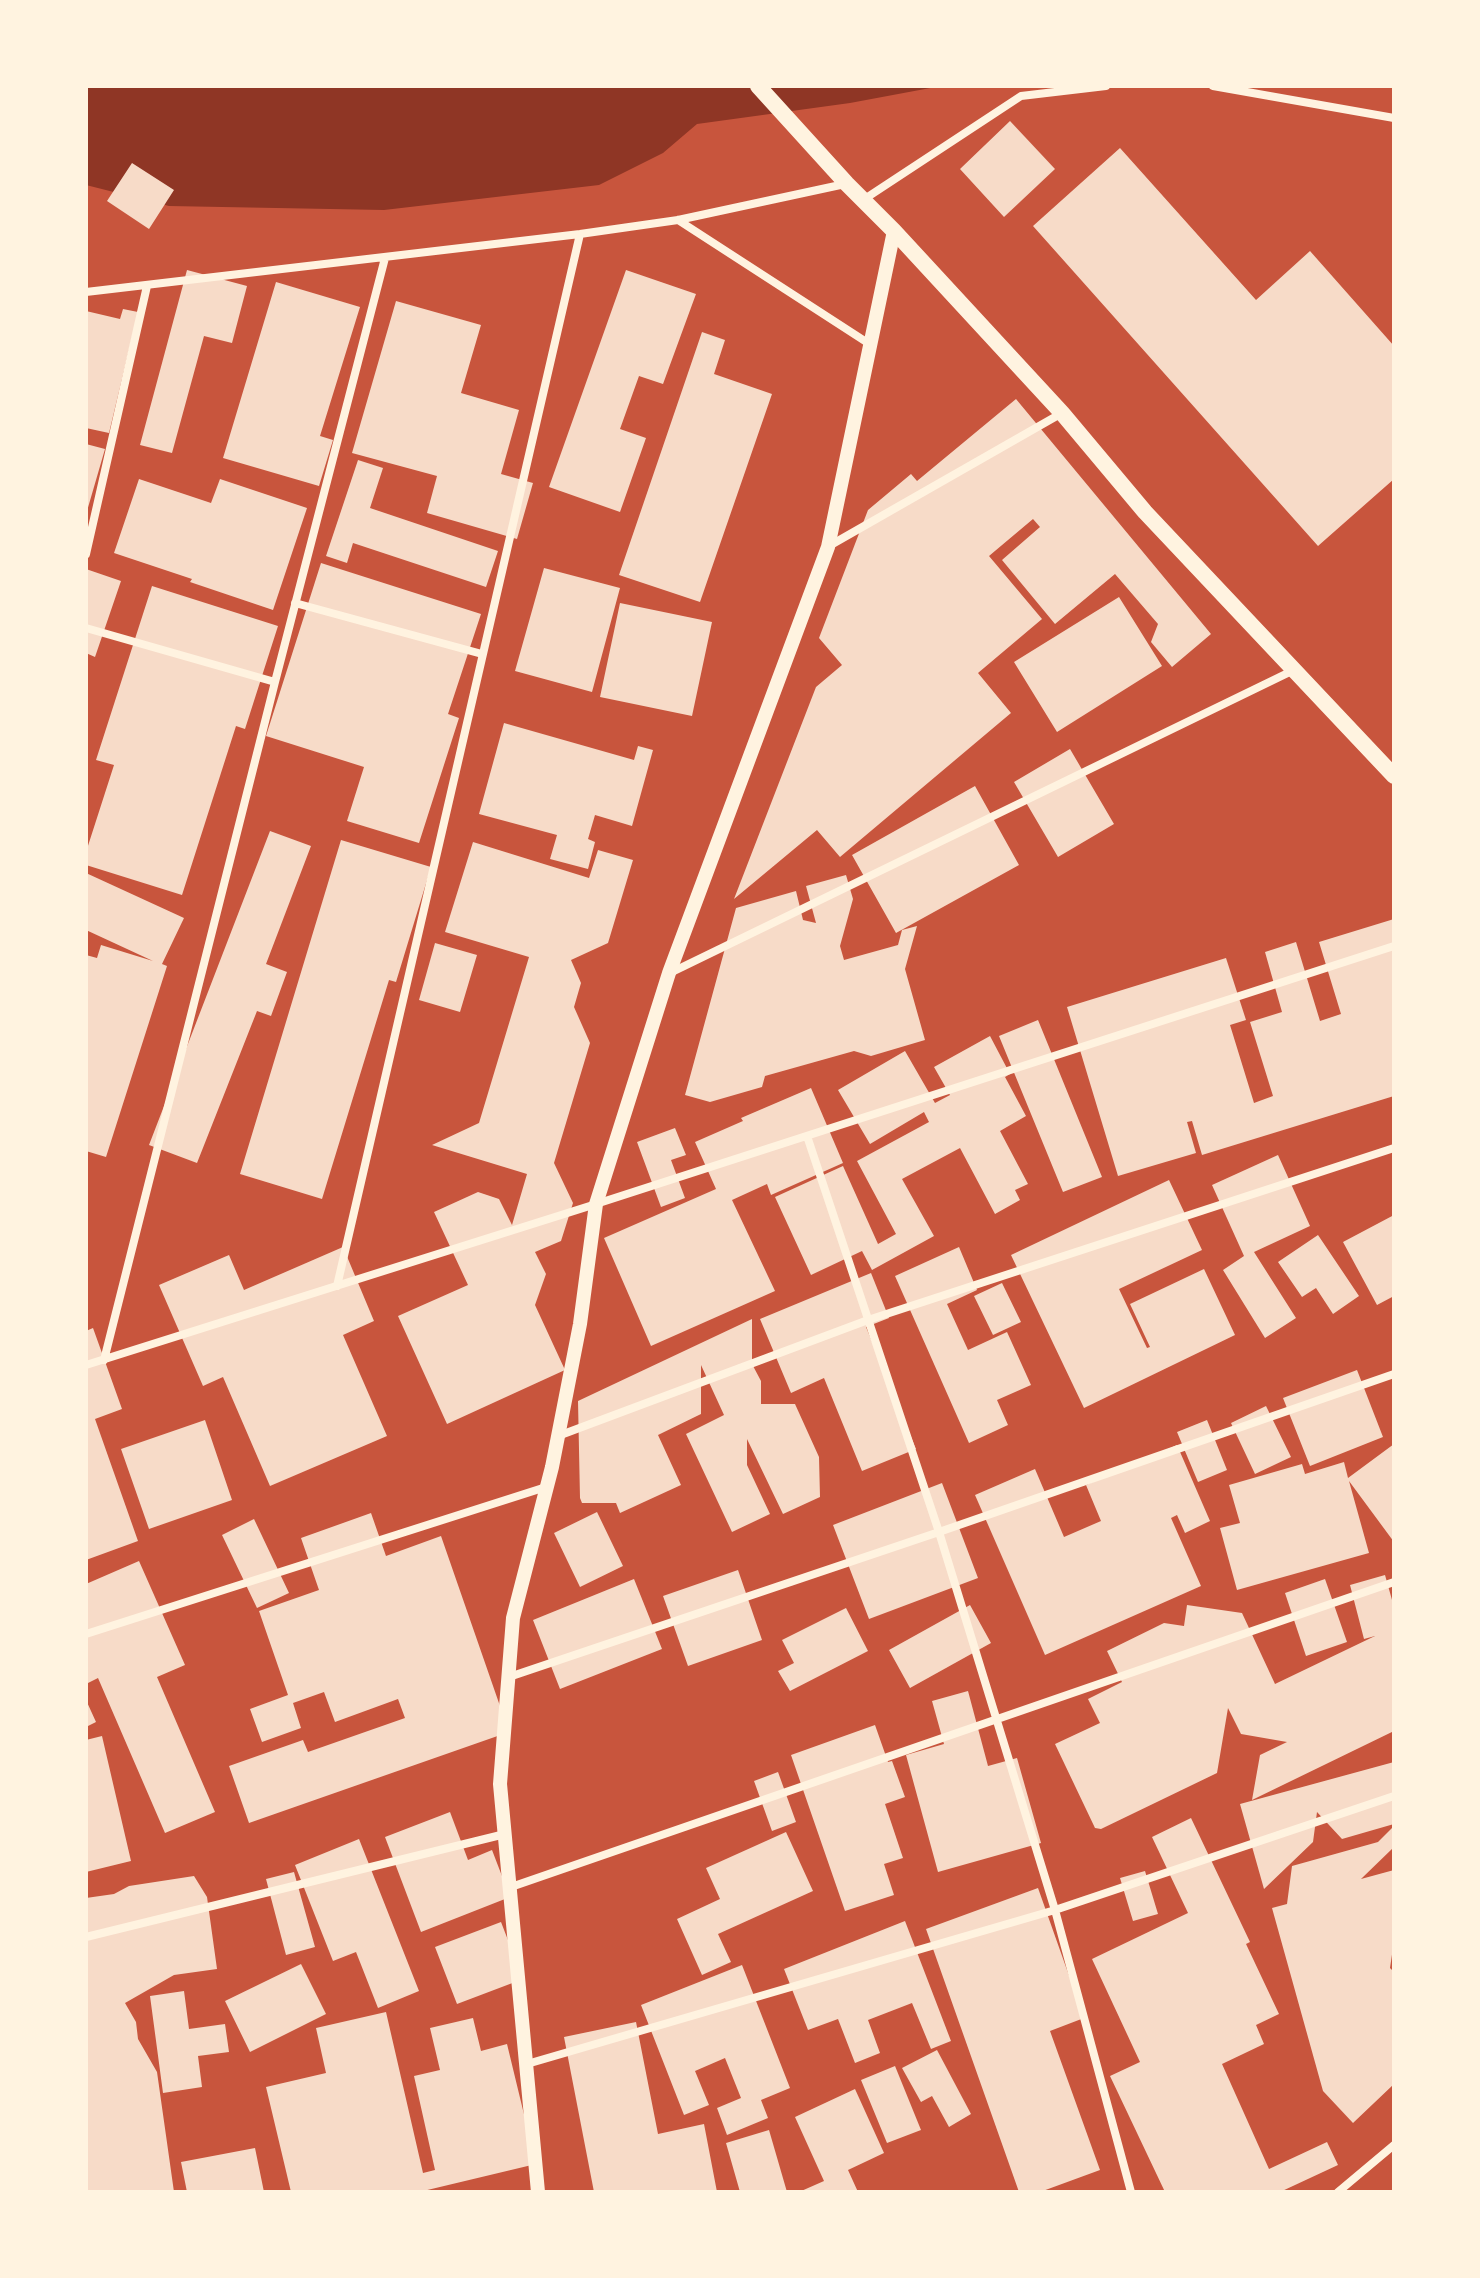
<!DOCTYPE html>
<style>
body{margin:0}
#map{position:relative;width:1480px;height:2278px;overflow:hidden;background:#c8553d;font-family:"DM Sans",sans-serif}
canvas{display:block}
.frame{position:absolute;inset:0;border:88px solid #fff3e0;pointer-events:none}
</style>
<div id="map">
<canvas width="1480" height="2278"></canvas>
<div class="frame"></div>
</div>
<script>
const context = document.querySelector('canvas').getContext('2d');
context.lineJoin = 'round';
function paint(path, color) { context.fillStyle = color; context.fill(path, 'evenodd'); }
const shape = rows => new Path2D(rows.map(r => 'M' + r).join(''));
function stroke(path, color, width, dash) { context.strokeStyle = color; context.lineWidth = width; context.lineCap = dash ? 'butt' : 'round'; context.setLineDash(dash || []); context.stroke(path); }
paint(shape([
 [86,86,941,86,850,103,697,124,663,153,599,185,384,210,169,206,86,185]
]), '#8f3625');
paint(shape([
 [1010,121,1055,169,1004,217,960,169],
 [1120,148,1256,300,1310,251,1394,346,1394,479,1318,546,1033,226],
 [132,163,174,190,149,229,107,201],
 [187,270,247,286,232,343,204,336,172,453,140,445],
 [626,270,696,294,663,384,639,376,620,429,646,438,620,512,549,487],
 [276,282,360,307,320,436,333,440,319,486,223,458],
 [396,301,481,325,461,393,519,410,501,474,533,483,517,539,427,513,437,476,352,453],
 [123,309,138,312,109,433,86,428,86,311,120,319],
 [702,332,725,340,714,374,772,394,700,602,619,575],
 [1016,399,1211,634,1172,667,1151,642,1158,624,1115,574,1055,624,1002,560,1040,527,1033,519,989,556,1042,619,978,673,1011,713,840,857,817,830,734,899,816,687,842,665,819,638,868,510,911,474,917,481],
 [86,444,105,449,87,511,86,511],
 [358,460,383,468,370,508,498,551,486,587,353,543,347,563,326,556],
 [139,479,211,503,220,479,307,508,273,610,190,582,192,579,114,553],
 [321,563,481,614,448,714,459,718,419,843,347,821,364,767,266,736],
 [544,568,620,588,592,692,515,671],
 [86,569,121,581,95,657,86,653],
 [152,586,278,626,245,729,236,726,182,895,86,865,86,852,114,765,96,760],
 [1119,597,1162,666,1057,732,1014,662],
 [620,603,712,622,692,716,600,697],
 [504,723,634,760,638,746,653,750,632,826,595,815,588,839,595,842,588,869,550,859,557,835,479,814],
 [1070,749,1114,824,1058,857,1014,782],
 [975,786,1019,865,896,933,852,855],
 [270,831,311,846,266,964,287,972,271,1016,257,1011,197,1163,149,1145],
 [341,840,431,867,396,982,389,980,322,1199,240,1174],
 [473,842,589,878,598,850,633,860,608,943,571,960,581,983,574,1007,590,1043,554,1163,573,1203,561,1241,535,1252,546,1274,535,1305,565,1370,447,1424,398,1316,468,1285,434,1212,478,1192,499,1199,512,1225,527,1174,432,1145,479,1123,529,957,445,932],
 [86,873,184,918,162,964,167,966,106,1157,86,1151,86,955,97,958,101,945,153,961,86,930],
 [846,875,853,899,840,946,844,960,898,945,902,930,917,926,905,969,925,1040,871,1056,854,1051,765,1076,762,1087,710,1102,685,1095,736,908,796,891,803,920,816,923,806,886],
 [1394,919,1394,1096,1202,1155,1192,1121,1187,1122,1196,1153,1118,1176,1067,1007,1226,958,1246,1020,1230,1025,1254,1103,1273,1096,1250,1022,1282,1012,1265,952,1296,942,1320,1021,1341,1014,1319,942],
 [435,943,477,955,460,1012,419,1000],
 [1038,1020,1102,1177,1063,1192,999,1036],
 [990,1036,1010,1074,1005,1077,1026,1116,1000,1131,1028,1184,1015,1190,1020,1200,995,1214,960,1148,902,1179,934,1236,872,1270,862,1251,811,1275,775,1197,843,1166,878,1244,896,1234,857,1161,929,1122,924,1112,870,1144,838,1090,905,1051,935,1103,950,1095,934,1067],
 [811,1088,843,1163,771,1195,767,1184,732,1200,775,1291,651,1346,604,1238,716,1189,695,1142,743,1121,741,1118],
 [675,1128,686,1155,671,1160,685,1198,661,1207,637,1142],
 [1278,1155,1310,1226,1254,1252,1296,1318,1265,1338,1223,1270,1244,1256,1212,1185],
 [1169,1180,1202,1250,1119,1289,1147,1348,1150,1347,1130,1304,1204,1269,1235,1335,1084,1408,1011,1255],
 [1394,1215,1394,1296,1377,1305,1343,1242],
 [1318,1235,1359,1296,1333,1314,1316,1288,1302,1297,1278,1262],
 [343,1247,374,1321,343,1335,387,1436,270,1486,223,1377,203,1386,159,1285,229,1255,244,1290],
 [959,1247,977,1290,947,1304,968,1350,1007,1332,1031,1385,997,1400,1008,1425,969,1443,895,1276],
 [871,1273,889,1318,866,1327,916,1449,862,1471,824,1378,791,1393,760,1319],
 [1002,1283,1021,1322,993,1335,974,1296],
 [752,1319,752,1364,761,1381,761,1404,795,1404,819,1457,820,1497,783,1514,747,1439,747,1465,770,1514,732,1532,686,1434,724,1415,701,1365,701,1414,658,1435,681,1485,620,1513,616,1503,582,1503,580,1498,578,1401],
 [93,1328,122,1409,95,1419,138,1541,86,1560,86,1331],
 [1357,1370,1383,1437,1310,1466,1283,1398],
 [1266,1406,1291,1457,1255,1474,1231,1423],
 [205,1420,232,1500,149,1529,121,1449],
 [1207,1420,1227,1470,1198,1482,1177,1432],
 [1394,1444,1394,1542,1349,1481,1369,1553,1237,1590,1220,1528,1240,1523,1229,1485,1302,1464,1305,1474,1344,1462,1348,1478],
 [1177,1445,1210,1521,1185,1533,1177,1515,1171,1518,1201,1586,1045,1655,975,1495,1035,1469,1064,1537,1101,1521,1086,1485],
 [942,1483,978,1578,869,1619,833,1525],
 [597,1512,623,1566,580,1587,554,1533],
 [371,1513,386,1556,441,1536,509,1732,249,1823,229,1766,303,1740,308,1752,405,1718,398,1699,335,1722,324,1692,293,1703,301,1728,262,1742,250,1709,288,1695,259,1611,319,1590,301,1538],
 [254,1519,289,1593,257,1608,222,1535],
 [139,1561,185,1665,157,1677,215,1812,165,1833,98,1678,86,1684,86,1584],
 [738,1570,762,1640,688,1666,663,1596],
 [1385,1575,1394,1607,1394,1731,1252,1800,1260,1755,1287,1742,1241,1734,1228,1708,1217,1773,1101,1829,1095,1828,1055,1744,1100,1723,1088,1699,1122,1682,1107,1651,1164,1623,1184,1626,1187,1605,1242,1613,1275,1684,1375,1636,1364,1639,1350,1585],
 [634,1579,662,1649,560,1689,533,1620],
 [1325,1579,1347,1642,1306,1656,1285,1593],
 [970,1605,991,1643,910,1688,889,1650],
 [846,1608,868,1651,790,1691,778,1671,794,1663,782,1640],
 [968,1691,988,1766,1017,1758,1041,1843,938,1872,906,1755,944,1744,932,1701],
 [86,1700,96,1722,86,1727],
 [875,1725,888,1762,892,1761,905,1797,885,1804,903,1858,884,1864,894,1895,845,1911,791,1755],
 [102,1736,131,1861,86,1872,86,1740],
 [1394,1762,1394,1824,1342,1839,1317,1812,1313,1842,1264,1889,1240,1804],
 [778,1772,796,1822,772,1831,754,1781],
 [450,1812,468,1860,492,1850,510,1897,421,1932,385,1837],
 [1191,1818,1250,1942,1246,1944,1279,2014,1256,2025,1264,2044,1222,2064,1269,2169,1327,2142,1338,2165,1280,2192,1165,2192,1110,2076,1140,2062,1092,1959,1188,1913,1152,1837],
 [1394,1826,1394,1847,1361,1879,1394,1870,1394,1941,1390,1968,1394,1972,1394,2084,1353,2123,1323,2091,1272,1908,1287,1904,1292,1866,1378,1842],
 [786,1832,813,1891,718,1934,731,1962,702,1975,677,1919,720,1899,706,1868],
 [359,1839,419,1991,378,2008,356,1952,333,1961,295,1865],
 [1145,1871,1158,1914,1133,1921,1120,1878],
 [294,1872,315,1947,286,1955,266,1879],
 [194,1876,207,1897,217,1969,174,1975,125,2003,136,2022,138,2039,157,2072,174,2192,86,2192,86,1898,114,1894,129,1886],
 [1038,1888,1084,2018,1050,2031,1100,2170,1040,2192,1019,2192,926,1929],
 [905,1921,951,2041,931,2049,912,2003,868,2020,880,2053,855,2063,838,2019,808,2030,784,1969],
 [501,1922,523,1979,457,2004,435,1947],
 [301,1964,326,2014,250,2052,225,2001],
 [742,1965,790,2088,761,2100,768,2118,727,2135,717,2108,741,2098,725,2058,695,2071,709,2105,684,2115,641,2005],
 [184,1991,189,2029,225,2024,229,2052,198,2056,202,2087,163,2093,150,1996],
 [386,2012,423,2173,435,2170,414,2076,440,2070,430,2028,473,2018,481,2051,507,2044,536,2164,419,2192,291,2192,266,2087,326,2073,316,2028],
 [636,2022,658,2134,704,2124,717,2192,594,2192,564,2037],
 [937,2050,971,2114,949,2127,932,2096,921,2102,902,2068],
 [895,2066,921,2130,887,2143,861,2080],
 [855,2089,884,2153,848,2170,858,2192,799,2192,824,2181,795,2117],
 [769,2130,787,2192,740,2192,726,2143],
 [255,2148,264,2192,187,2192,181,2162]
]), '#f7dbc8');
stroke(shape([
 [1213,86,1394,118],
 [863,200,1021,96,1106,86],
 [678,220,871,345],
 [86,292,580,234,678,220,845,184],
 [829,546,1062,413],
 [86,554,147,286],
 [295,603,482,654],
 [86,628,275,682],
 [670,973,1294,670],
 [807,1136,939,1532,1055,1910,1131,2192],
 [337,1286,580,234],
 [104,1360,275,682,385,258],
 [86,1365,596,1204,1394,946],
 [558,1436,868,1320,1394,1148],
 [86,1634,546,1487],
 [509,1677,939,1532,1394,1374],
 [511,1887,1394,1582],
 [86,1937,505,1834],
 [527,2064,1055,1910,1394,1796],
 [1338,2192,1394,2145]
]), '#fff3e0', 8);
stroke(shape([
 [538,2192,500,1784,513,1618,552,1467,580,1324,596,1204,669,973,828,547,894,231]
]), '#fff3e0', 14);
stroke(shape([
 [758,86,847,184,894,231,1062,413,1145,512,1394,776]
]), '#fff3e0', 16);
</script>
